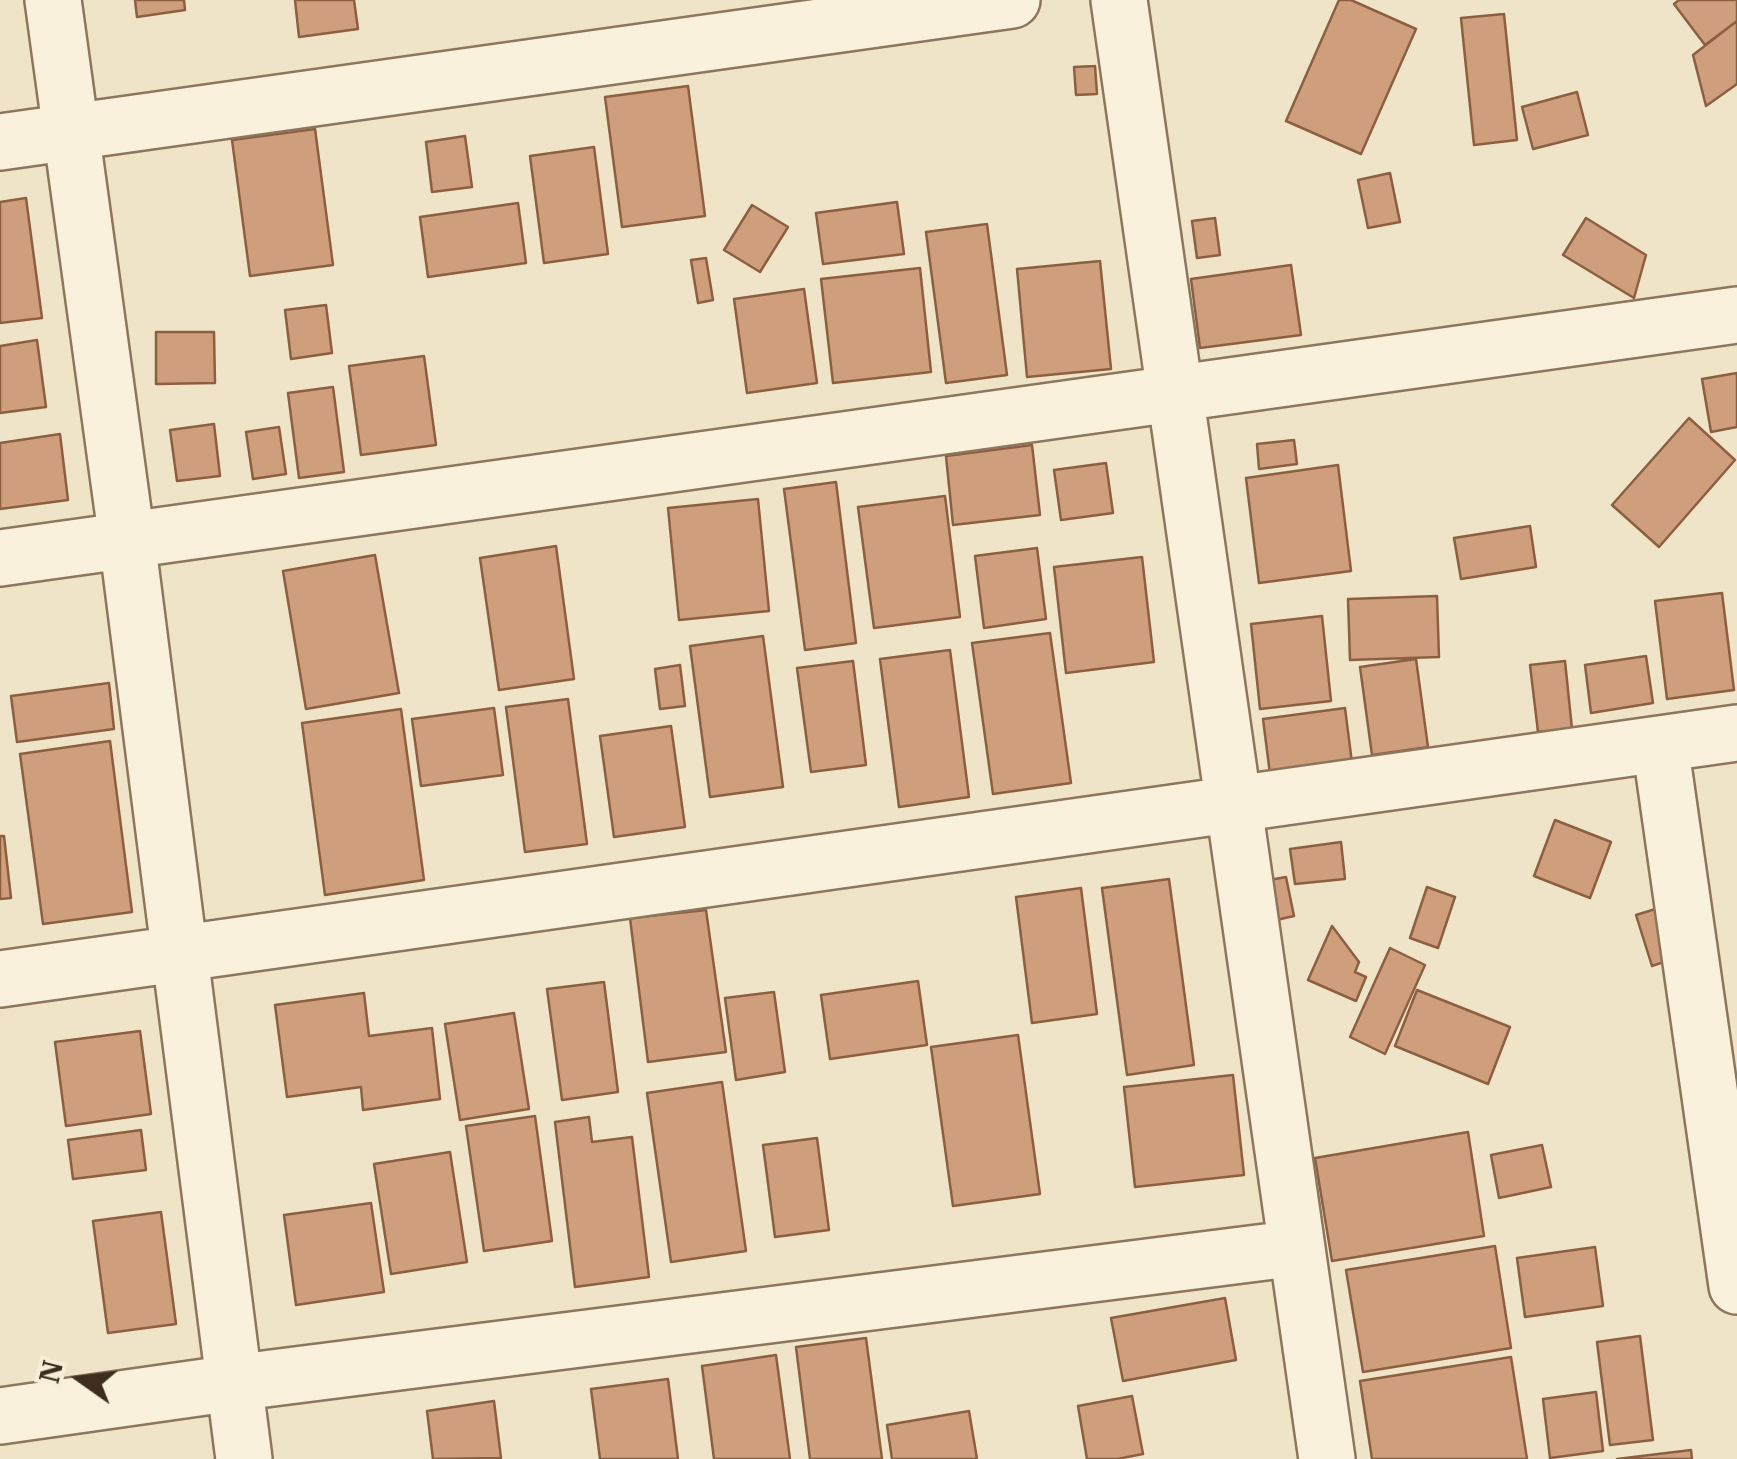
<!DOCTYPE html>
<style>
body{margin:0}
#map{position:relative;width:1737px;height:1459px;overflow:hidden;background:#f0e4c8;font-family:"IBM Plex Serif",serif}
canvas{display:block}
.north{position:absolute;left:30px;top:1329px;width:100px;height:100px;-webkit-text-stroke:8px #f7eed8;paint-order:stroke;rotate:284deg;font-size:28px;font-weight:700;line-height:40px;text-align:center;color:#3d2e20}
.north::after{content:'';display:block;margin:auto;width:35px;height:45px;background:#3d2e20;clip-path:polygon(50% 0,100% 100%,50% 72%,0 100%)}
</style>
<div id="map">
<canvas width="1737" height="1459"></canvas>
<div class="north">N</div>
</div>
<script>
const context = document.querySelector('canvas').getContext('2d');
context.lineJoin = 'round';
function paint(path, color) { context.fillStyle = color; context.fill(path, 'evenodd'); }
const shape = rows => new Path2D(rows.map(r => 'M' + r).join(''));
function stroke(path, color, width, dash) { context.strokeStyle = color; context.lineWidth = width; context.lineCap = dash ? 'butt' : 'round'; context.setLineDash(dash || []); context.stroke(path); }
const building = shape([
 [135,0,184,0,185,10,137,17,135,0],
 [295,0,354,0,358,29,299,37,295,0],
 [1339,0,1351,0,1416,29,1361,154,1286,121,1339,0],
 [1679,0,1737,0,1737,21,1705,45,1674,4,1679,0],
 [1504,14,1517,140,1474,145,1461,18,1504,14],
 [1737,21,1737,84,1706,106,1693,55,1737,21],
 [1095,66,1097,94,1076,95,1074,67,1095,66],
 [688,86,705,216,622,227,605,97,688,86],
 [1577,92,1588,135,1533,149,1522,107,1577,92],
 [315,129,333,265,250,276,232,140,315,129],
 [465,136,472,187,432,192,426,142,465,136],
 [594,147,608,254,544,263,530,156,594,147],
 [1390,173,1400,222,1368,228,1358,180,1390,173],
 [26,198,42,318,0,323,0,202,26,198],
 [897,202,904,254,823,264,816,213,897,202],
 [518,203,526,263,428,277,420,217,518,203],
 [752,205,788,227,760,272,724,250,752,205],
 [1215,218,1220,255,1197,258,1192,221,1215,218],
 [1586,218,1646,255,1634,298,1563,255,1586,218],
 [987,224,1007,375,946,383,926,232,987,224],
 [706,258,713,300,698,303,691,260,706,258],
 [1100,261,1111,369,1027,377,1017,269,1100,261],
 [1291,265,1301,335,1200,348,1191,279,1291,265],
 [920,268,931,372,833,383,821,279,920,268],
 [804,289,817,383,747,393,734,299,804,289],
 [326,305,332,353,291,359,285,310,326,305],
 [156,332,214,332,215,383,156,384,156,332],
 [37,340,46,407,0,413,0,346,37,340],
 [424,356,436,445,361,455,349,366,424,356],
 [1737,373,1737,427,1711,432,1702,379,1737,373],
 [333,387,344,472,299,478,288,393,333,387],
 [1689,418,1735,460,1659,547,1612,505,1689,418],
 [214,424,220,476,177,481,170,430,214,424],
 [279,427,286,474,253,479,246,432,279,427],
 [60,434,68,500,0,509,0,443,60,434],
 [1294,440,1297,464,1259,469,1257,444,1294,440],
 [1032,445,1040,515,953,525,946,456,1032,445],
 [1106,463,1113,513,1061,520,1054,470,1106,463],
 [1338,465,1351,571,1259,583,1246,478,1338,465],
 [836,482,856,643,805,650,784,489,836,482],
 [945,496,960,617,874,628,858,507,945,496],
 [758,499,769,611,679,620,668,508,758,499],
 [1530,526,1536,567,1461,579,1454,538,1530,526],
 [556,546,574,679,499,690,480,558,556,546],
 [1037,548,1046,619,984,628,975,556,1037,548],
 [375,555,399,693,306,709,283,571,375,555],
 [1142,557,1154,662,1066,673,1054,567,1142,557],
 [1722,593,1734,690,1667,699,1655,601,1722,593],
 [1437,596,1439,657,1350,660,1348,599,1437,596],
 [1322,616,1331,701,1260,709,1251,624,1322,616],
 [1050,633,1071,783,993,794,972,643,1050,633],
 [763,636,783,787,710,797,690,646,763,636],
 [950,650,969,797,899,807,880,659,950,650],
 [1646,656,1653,703,1591,713,1585,665,1646,656],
 [1416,659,1428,747,1372,755,1360,667,1416,659],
 [853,661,866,765,811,772,797,668,853,661],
 [1565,661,1572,729,1538,732,1530,665,1565,661],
 [680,665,685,706,660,709,655,669,680,665],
 [109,683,114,729,17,742,11,696,109,683],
 [568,699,587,844,525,852,506,707,568,699],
 [494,708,503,775,421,786,412,719,494,708],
 [1345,708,1352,763,1270,774,1263,719,1345,708],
 [401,709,424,880,325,895,302,723,401,709],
 [671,726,685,827,614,837,600,736,671,726],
 [110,741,132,912,43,924,20,754,110,741],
 [1555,820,1611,842,1590,898,1534,876,1555,820],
 [0,836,4,836,11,898,0,899,0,836],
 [1341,842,1345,879,1295,884,1290,849,1341,842],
 [1286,877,1294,916,1272,921,1264,881,1286,877],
 [1169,879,1194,1065,1127,1075,1102,888,1169,879],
 [1427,887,1455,897,1438,948,1410,938,1427,887],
 [1081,888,1097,1014,1032,1023,1016,897,1081,888],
 [1662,907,1678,957,1652,966,1636,915,1662,907],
 [706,910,726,1052,648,1062,630,918,706,910],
 [1332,926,1359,962,1355,972,1366,977,1356,1001,1308,980,1332,926],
 [1390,948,1425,965,1385,1054,1350,1037,1390,948],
 [918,981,927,1045,830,1059,821,995,918,981],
 [604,982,618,1092,562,1100,547,989,604,982],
 [1417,990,1510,1027,1488,1084,1395,1046,1417,990],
 [774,992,785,1072,736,1080,725,998,774,992],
 [364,993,369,1036,432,1028,440,1099,363,1110,361,1087,287,1097,275,1005,364,993],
 [514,1013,529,1109,460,1120,445,1024,514,1013],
 [140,1031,151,1114,66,1126,55,1042,140,1031],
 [1018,1035,1040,1194,953,1206,931,1047,1018,1035],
 [1233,1075,1244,1175,1135,1187,1124,1087,1233,1075],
 [722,1082,746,1251,671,1262,647,1093,722,1082],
 [535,1116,552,1241,484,1251,466,1126,535,1116],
 [589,1117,592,1142,632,1137,649,1277,575,1287,555,1122,589,1117],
 [141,1130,146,1170,73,1179,68,1140,141,1130],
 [1468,1132,1484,1236,1332,1261,1315,1158,1468,1132],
 [817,1138,829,1230,775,1237,763,1145,817,1138],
 [1542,1145,1551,1187,1499,1198,1491,1155,1542,1145],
 [450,1152,467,1262,391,1274,374,1164,450,1152],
 [371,1203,384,1292,296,1305,284,1215,371,1203],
 [161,1212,176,1324,108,1333,93,1221,161,1212],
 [1495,1246,1511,1348,1363,1372,1346,1270,1495,1246],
 [1595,1247,1603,1306,1525,1317,1517,1258,1595,1247],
 [1225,1298,1236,1360,1123,1381,1111,1318,1225,1298],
 [1640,1336,1653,1440,1610,1445,1597,1342,1640,1336],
 [866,1338,882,1459,810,1459,796,1347,866,1338],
 [776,1355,790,1459,714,1459,702,1366,776,1355],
 [1511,1357,1527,1459,1372,1459,1360,1381,1511,1357],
 [668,1379,678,1459,600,1459,591,1389,668,1379],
 [1596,1392,1603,1451,1550,1458,1543,1399,1596,1392],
 [1132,1396,1143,1454,1117,1459,1087,1459,1078,1406,1132,1396],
 [494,1401,501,1458,433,1459,427,1411,494,1401],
 [969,1411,977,1459,892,1459,887,1425,969,1411],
 [1691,1450,1692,1459,1617,1459,1691,1450]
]);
paint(building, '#cf9f7d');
stroke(building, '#8d5f41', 2.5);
const minor = shape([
 [53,0,127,540,244,1459],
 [1119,0,1327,1459],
 [0,142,1012,0],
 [0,558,1737,315],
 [1660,744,1737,1286],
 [0,979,1737,733],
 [0,1416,233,1383,1297,1248]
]);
stroke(minor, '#8d765c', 60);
stroke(minor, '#faf1dc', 55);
</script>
